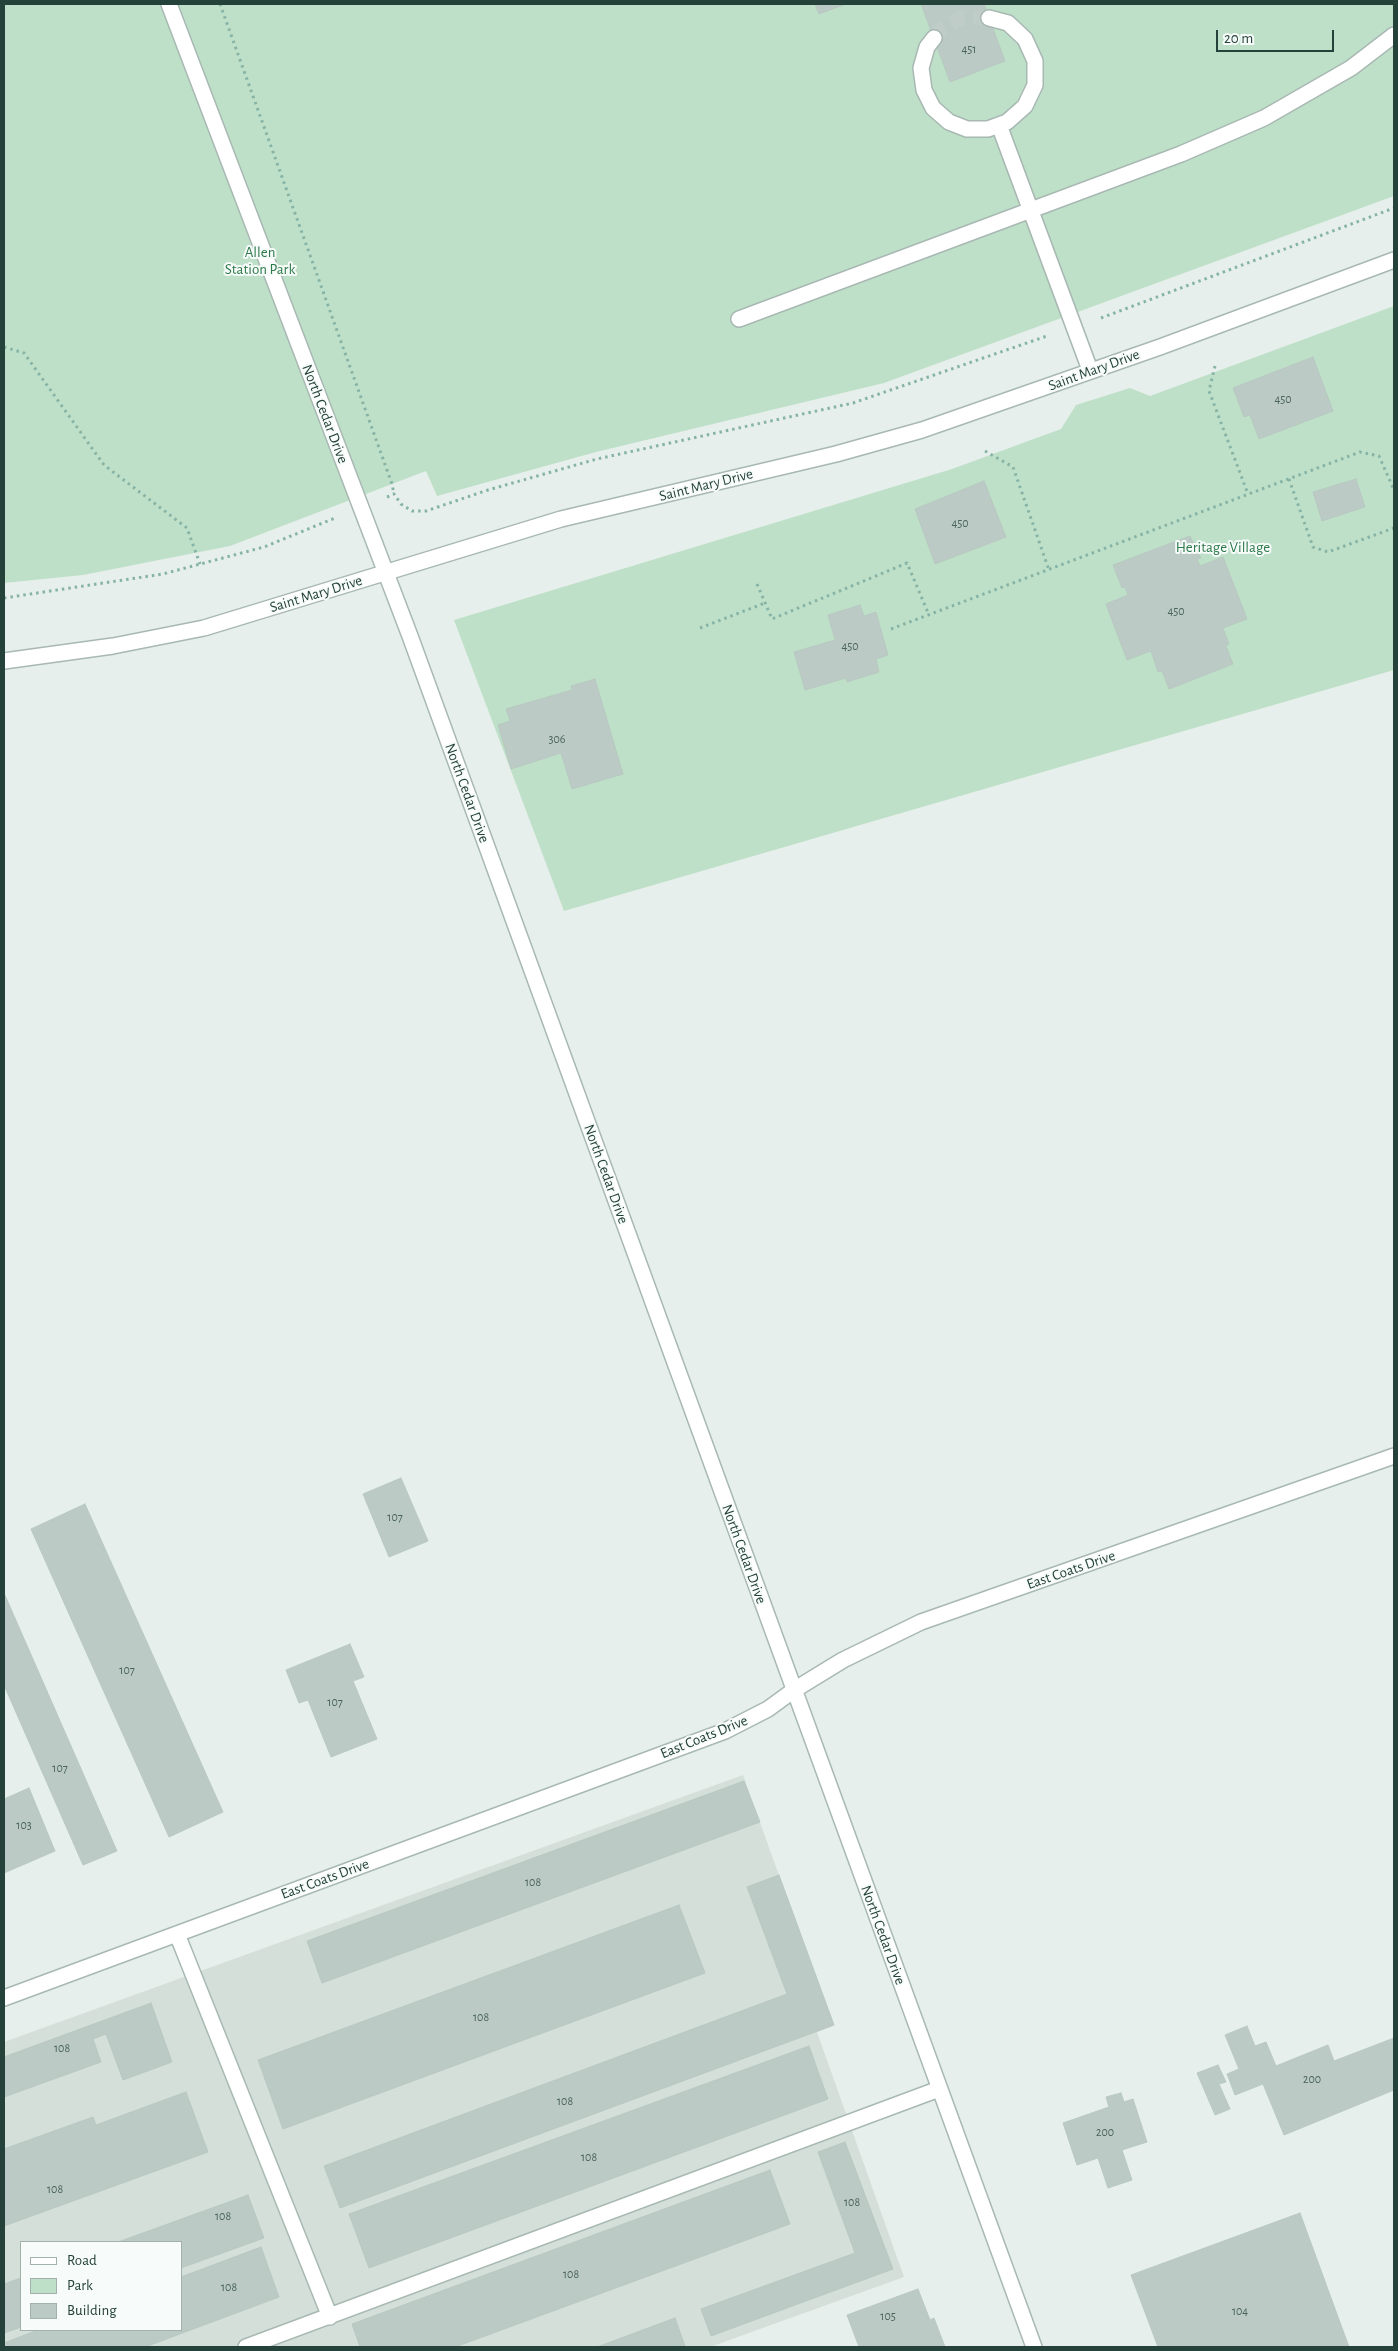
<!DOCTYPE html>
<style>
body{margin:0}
#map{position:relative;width:1398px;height:2351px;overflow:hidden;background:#e6efeb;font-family:"Alegreya Sans",sans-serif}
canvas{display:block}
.frame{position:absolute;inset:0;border:5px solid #24423a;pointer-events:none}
.legend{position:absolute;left:20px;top:2241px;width:162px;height:90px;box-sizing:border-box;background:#f7fbf9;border:1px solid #a3b1ad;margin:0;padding:6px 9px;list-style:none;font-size:15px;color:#24423a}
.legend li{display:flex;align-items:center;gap:10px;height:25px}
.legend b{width:25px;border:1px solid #a3b1ad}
.scale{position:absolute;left:1216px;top:30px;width:118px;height:22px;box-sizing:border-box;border:2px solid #24423a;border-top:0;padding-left:6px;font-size:15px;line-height:18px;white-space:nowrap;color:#24423a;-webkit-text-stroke:4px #f7fbf9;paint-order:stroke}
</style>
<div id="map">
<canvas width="1398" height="2351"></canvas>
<div class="frame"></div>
<ul class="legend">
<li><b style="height:6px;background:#fff"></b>Road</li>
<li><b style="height:14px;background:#bfe0c8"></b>Park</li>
<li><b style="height:14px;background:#bbcac4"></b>Building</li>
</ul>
<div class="scale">20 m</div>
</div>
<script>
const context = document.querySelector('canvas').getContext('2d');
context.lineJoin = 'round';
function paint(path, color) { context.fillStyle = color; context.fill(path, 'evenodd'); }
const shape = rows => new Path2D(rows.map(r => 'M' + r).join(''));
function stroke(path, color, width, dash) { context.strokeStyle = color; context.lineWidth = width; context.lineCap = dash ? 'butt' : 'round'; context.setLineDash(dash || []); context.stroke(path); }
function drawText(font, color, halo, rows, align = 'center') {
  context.font = font + ' "Alegreya Sans",sans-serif'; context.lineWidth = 4; context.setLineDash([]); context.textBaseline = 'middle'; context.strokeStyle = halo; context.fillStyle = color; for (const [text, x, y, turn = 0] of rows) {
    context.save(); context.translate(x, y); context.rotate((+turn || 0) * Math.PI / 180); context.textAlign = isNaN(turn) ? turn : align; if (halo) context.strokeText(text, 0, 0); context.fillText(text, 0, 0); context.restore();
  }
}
paint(shape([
 [743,1775,833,2026,817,2032,904,2277,710,2347,4,2347,4,2042],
 [21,2242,181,2242,181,2330,21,2330]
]), '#d4dfda');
paint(shape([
 [4,4,1394,4,1394,196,884,383,596,452,437,496,426,471,230,546,83,575,4,583],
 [1394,306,1394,670,564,911,454,620,952,469,1061,429,1076,405,1130,388,1150,396]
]), '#bfe0c8');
const building = shape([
 [815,4,846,4,819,14,815,4],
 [921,4,984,4,1005,61,950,82,921,4],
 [1313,357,1333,411,1259,439,1250,415,1244,417,1233,388,1313,357],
 [1356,479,1365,507,1322,521,1313,492,1356,479],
 [984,481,1006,537,935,564,915,509,984,481],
 [1190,536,1201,558,1197,559,1200,566,1223,557,1247,619,1223,628,1229,644,1226,646,1233,664,1169,689,1162,671,1158,672,1151,651,1127,660,1106,604,1128,595,1125,587,1122,588,1113,565,1190,536],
 [860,605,864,616,876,612,888,655,876,659,879,672,847,682,846,678,805,690,794,652,835,640,828,615,860,605],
 [595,679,623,774,572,789,561,753,511,769,498,725,510,721,506,709,572,690,571,686,595,679],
 [401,1478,428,1541,389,1557,363,1494,401,1478],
 [85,1504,223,1812,169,1837,31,1529,85,1504],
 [4,1593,117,1851,83,1865,4,1685,4,1593],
 [350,1644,364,1677,353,1681,377,1739,331,1757,308,1700,299,1703,286,1670,350,1644],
 [744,1781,760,1822,322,1983,307,1941,744,1781],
 [29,1788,55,1851,4,1873,4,1799,29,1788],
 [779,1875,834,2025,340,2208,324,2166,787,1994,747,1887,779,1875],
 [679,1905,705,1973,283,2129,258,2060,679,1905],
 [151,2003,172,2062,123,2080,106,2034,93,2039,101,2062,4,2097,4,2057,151,2003],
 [1247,2026,1255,2046,1266,2042,1276,2066,1328,2045,1334,2061,1394,2038,1394,2090,1284,2135,1263,2084,1235,2095,1227,2074,1239,2069,1225,2035,1247,2026],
 [809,2046,828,2099,369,2268,349,2214,809,2046],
 [1218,2065,1226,2082,1219,2084,1230,2109,1215,2115,1197,2073,1218,2065],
 [186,2092,208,2152,4,2226,4,2149,93,2117,96,2125,186,2092],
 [1121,2093,1124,2102,1133,2099,1147,2142,1122,2150,1132,2180,1108,2188,1098,2158,1077,2165,1063,2123,1109,2107,1106,2097,1121,2093],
 [845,2142,893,2269,711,2336,701,2309,855,2253,818,2152,845,2142],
 [770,2170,790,2224,455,2347,360,2347,352,2324,770,2170],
 [248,2195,264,2238,181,2268,181,2242,118,2242,248,2195],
 [1300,2213,1349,2347,1158,2347,1131,2275,1300,2213],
 [261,2247,279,2297,145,2347,4,2347,4,2343,38,2330,181,2330,181,2277,261,2247],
 [21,2278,21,2327,4,2333,4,2284,21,2278],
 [918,2289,930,2320,934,2318,945,2347,859,2347,847,2315,918,2289],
 [675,2318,685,2346,597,2347,675,2318]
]);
paint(building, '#bbcac4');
stroke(building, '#b8c9c2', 1);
stroke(shape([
 [934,38,941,29,962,18,989,18]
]), '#bfccc8', 15, [15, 8]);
const minor = shape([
 [169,4,410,636,1034,2347],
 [934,38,927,47,921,68,924,90,933,108,949,122,967,129,988,129,1007,122,1025,106,1035,85,1035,61,1025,39,1008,23,989,18],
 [999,125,1090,370],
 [739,319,1181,154,1264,118,1351,68,1394,35],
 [4,661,113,646,204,628,561,519,836,454,922,430,1160,347,1394,260],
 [177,1934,330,2317],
 [4,1998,725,1731,768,1709,794,1690,843,1660,921,1622,1394,1456],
 [246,2347,939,2089]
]);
stroke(minor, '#a8b8b2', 18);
stroke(shape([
 [220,4,392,484,394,494],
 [1101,318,1394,208],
 [4,347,24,353,104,465,187,528,200,564],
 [1215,366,1209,391,1248,494],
 [985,451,1013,467,1049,570],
 [1289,479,1313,547,1328,552,1394,528],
 [387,497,394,494,401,504,412,511,426,511,488,490,597,459,853,403,1047,336],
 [757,584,772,619,907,563,929,615],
 [4,598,163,574,264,547,335,518],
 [700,628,765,603],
 [891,629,1360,452,1379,456,1394,490]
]), '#86b3a5', 3, [2.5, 4]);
stroke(minor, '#fff', 15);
drawText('12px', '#4a645c', null, [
 ["451",969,49],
 ["450",1283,399],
 ["450",960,523],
 ["450",1176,611],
 ["450",850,646],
 ["306",557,739],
 ["107",395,1517],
 ["107",127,1670],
 ["107",335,1702],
 ["107",60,1768],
 ["103",24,1825],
 ["108",533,1882],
 ["108",481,2017],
 ["108",62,2048],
 ["200",1312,2079],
 ["108",565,2101],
 ["200",1105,2132],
 ["108",589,2157],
 ["108",55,2189],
 ["108",852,2202],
 ["108",223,2216],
 ["108",571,2274],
 ["108",229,2287],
 ["104",1240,2311],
 ["105",888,2316]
]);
drawText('15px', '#2d7a4b', '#f7fbf9', [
 ["Allen",260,252],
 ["Station Park",260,269],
 ["Heritage Village",1223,547]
]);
drawText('15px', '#24423a', '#f7fbf9', [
 ["Saint Mary Drive",1094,370,-20],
 ["North Cedar Drive",325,414,69],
 ["Saint Mary Drive",706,485,-14],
 ["Saint Mary Drive",316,594,-17],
 ["North Cedar Drive",467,793,70],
 ["North Cedar Drive",606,1174,70],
 ["North Cedar Drive",744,1554,70],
 ["East Coats Drive",1071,1570,-19],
 ["East Coats Drive",704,1737,-22],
 ["East Coats Drive",325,1879,-20],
 ["North Cedar Drive",883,1935,70]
]);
</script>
